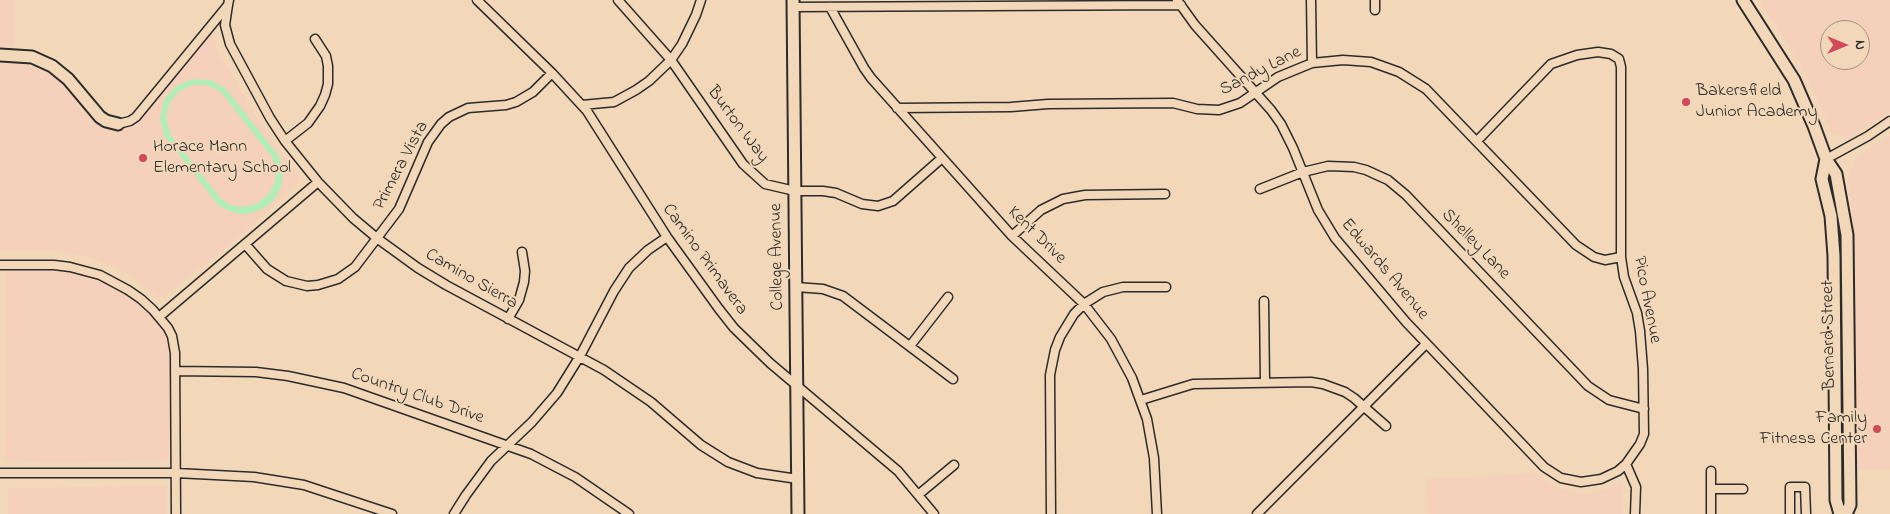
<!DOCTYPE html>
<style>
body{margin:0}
#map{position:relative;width:1890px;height:514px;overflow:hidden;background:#f2d8b9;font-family:"Indie Flower",sans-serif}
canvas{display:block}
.north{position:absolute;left:1820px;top:20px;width:50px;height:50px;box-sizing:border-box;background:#f2d8b9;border:1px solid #a29380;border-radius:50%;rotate:90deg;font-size:14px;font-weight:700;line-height:20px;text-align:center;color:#2b2b2b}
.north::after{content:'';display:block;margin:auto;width:18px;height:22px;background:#d1495b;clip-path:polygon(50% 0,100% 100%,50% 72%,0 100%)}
</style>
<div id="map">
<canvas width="1890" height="514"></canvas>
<div class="north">N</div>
</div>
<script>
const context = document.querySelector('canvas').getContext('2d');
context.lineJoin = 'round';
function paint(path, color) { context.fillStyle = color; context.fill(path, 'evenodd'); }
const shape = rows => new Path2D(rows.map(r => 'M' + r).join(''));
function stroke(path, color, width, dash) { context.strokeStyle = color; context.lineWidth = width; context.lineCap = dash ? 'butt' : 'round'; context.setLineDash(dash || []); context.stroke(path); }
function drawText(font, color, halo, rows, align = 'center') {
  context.font = font + ' "Indie Flower",sans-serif'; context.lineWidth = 4; context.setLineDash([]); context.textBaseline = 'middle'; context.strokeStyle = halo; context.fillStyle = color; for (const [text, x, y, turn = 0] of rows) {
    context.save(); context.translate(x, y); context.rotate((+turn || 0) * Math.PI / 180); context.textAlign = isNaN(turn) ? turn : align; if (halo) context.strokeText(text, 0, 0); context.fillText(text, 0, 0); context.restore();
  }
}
paint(shape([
 [0,0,14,0,14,47,0,47],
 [1760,0,1890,0,1890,111,1848,139,1832,133,1805,72],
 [1830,30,1860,30,1860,60,1830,60],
 [211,31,218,51,253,111,272,140,298,175,300,179,298,183,231,244,163,297,158,297,132,276,117,268,87,256,59,251,0,250,0,63,19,63,34,67,34,63,46,69,56,77,95,121,107,127,121,128,130,125],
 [1890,135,1890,469,1857,469,1853,212,1847,178,1856,157],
 [6,268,57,268,105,279,143,303,159,320,172,342,172,404,168,460,59,462,5,460],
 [1533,474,1563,490,1585,494,1604,490,1623,483,1623,514,1428,514,1427,479],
 [167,486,167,514,8,514,8,488]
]), '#f5d0ba');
paint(shape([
 [193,79,211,80,226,89,279,156,283,172,281,187,274,200,262,209,251,213,240,214,230,211,219,206,165,137,160,119,164,100,176,86],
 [192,85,207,85,221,92,272,157,276,169,275,183,268,195,258,203,249,206,240,207,230,205,221,199,170,134,166,117,169,104,178,92]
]), '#b0efb6');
const street = shape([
 [477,0,552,73,587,111,667,237,719,309,734,328,770,363,898,471,934,514],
 [618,0,671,60,743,164,765,184,795,191,823,191,836,193,862,204,878,206,893,201,942,158],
 [1177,0,1195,25,1271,110,1281,124,1293,148,1318,210,1335,238,1406,322,1544,467,1561,478,1581,482,1601,479,1618,471,1626,464],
 [1311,0,1312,63],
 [1375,0,1375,10],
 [228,5,225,25,230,44,270,118,285,141,318,182,353,218,378,239,418,268,446,285,604,370,651,402,701,445,728,462,757,473,798,479],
 [793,7,1181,5],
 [830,7,864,68,871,78,1012,236,1084,304,1111,339,1132,378,1147,419,1154,458,1157,514],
 [582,105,614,102,636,90,649,81,671,60,682,44,696,15,701,0],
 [897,108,1011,107,1048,104,1173,103,1197,109,1219,110,1240,103,1278,77,1312,63,1343,60,1371,62,1399,72,1426,89,1576,245,1594,257,1605,260,1621,257],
 [118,124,130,121,136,117,228,5,229,0],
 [285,141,308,123,320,106,325,95,328,84,328,66,326,56,315,39],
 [1477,141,1551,64,1577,55,1598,52,1611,54,1619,59,1621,67,1621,257,1624,277,1637,313,1640,331,1643,369,1644,434,1640,444,1626,464,1636,487,1635,514],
 [1826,159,1868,136,1890,121],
 [1260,189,1303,172,1328,166,1354,167,1366,170,1388,180,1406,195,1588,386,1609,400,1644,409],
 [1012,236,1041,210,1063,199,1085,195,1165,194],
 [245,244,267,269,286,281,307,286,318,285,338,279,355,267,399,209,428,142,441,124,449,117,468,108,506,105,516,102,533,92,552,73],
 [0,265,54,265,70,267,100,275,128,290,141,299,153,310,168,328,172,336,175,353,176,514],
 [796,287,823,289,843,296,953,379],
 [1264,301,1265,383],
 [159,317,318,182],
 [508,319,519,300,524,282,525,271,522,252],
 [910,346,948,297],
 [175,371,256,372,288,376,344,388,531,454,575,477,629,514],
 [1141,400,1193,384,1311,382,1323,384,1345,392,1354,398,1386,426],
 [0,473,176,473,254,477,304,485,392,514],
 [1712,489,1743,489],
 [918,495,954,465],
 [454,514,466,495,491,461,532,422,557,393,580,356,614,291,629,268,648,250,667,237],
 [1051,514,1050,375,1055,350,1060,337,1074,314,1084,304,1103,292,1123,287,1166,287],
 [1257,514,1426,344],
 [1711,514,1711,471],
 [1790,514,1790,487,1805,487,1806,514]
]);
const secondary = shape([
 [793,0,798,514],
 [1743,0,1794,80,1814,126,1826,159,1836,174,1847,235,1850,505,1846,514],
 [0,55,32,57,52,66,68,79,100,117,106,121,118,124],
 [1826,159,1822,179,1831,216,1834,256,1836,500,1840,514]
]);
stroke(street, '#2b2b2b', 11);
stroke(secondary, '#2b2b2b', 15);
stroke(street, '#f2d8b9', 8);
stroke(secondary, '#f2d8b9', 11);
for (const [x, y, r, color] of [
 [1686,102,5,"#d1495b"],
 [143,158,5,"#d1495b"],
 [1877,429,5,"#d1495b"]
]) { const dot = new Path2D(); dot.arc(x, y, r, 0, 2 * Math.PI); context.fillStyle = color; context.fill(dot); stroke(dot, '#f2d8b9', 2); }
drawText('18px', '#2b2b2b', '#f2d8b9', [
 ["Sandy Lane",1261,72,-27],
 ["Burton Way",737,125,53],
 ["Primera Vista",402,166,-62],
 ["Kent Drive",1036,236,44],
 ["Shelley Lane",1475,245,46],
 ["College Avenue",778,257,-91],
 ["Camino Primavera",704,260,54],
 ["Edwards Avenue",1384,270,50],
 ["Camino Sierra",471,280,30],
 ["Pico Avenue",1646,300,79],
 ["Bernard Street",1830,335,-91],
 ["Country Club Drive",417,397,19]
]);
drawText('18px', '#2b2b2b', '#f2d8b9', [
 ["Bakersfield",1696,92],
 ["Junior Academy",1696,113],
 ["Horace Mann",153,148],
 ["Elementary School",153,169],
 ["Family",1867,419,"right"],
 ["Fitness Center",1867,440,"right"]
], 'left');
</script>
